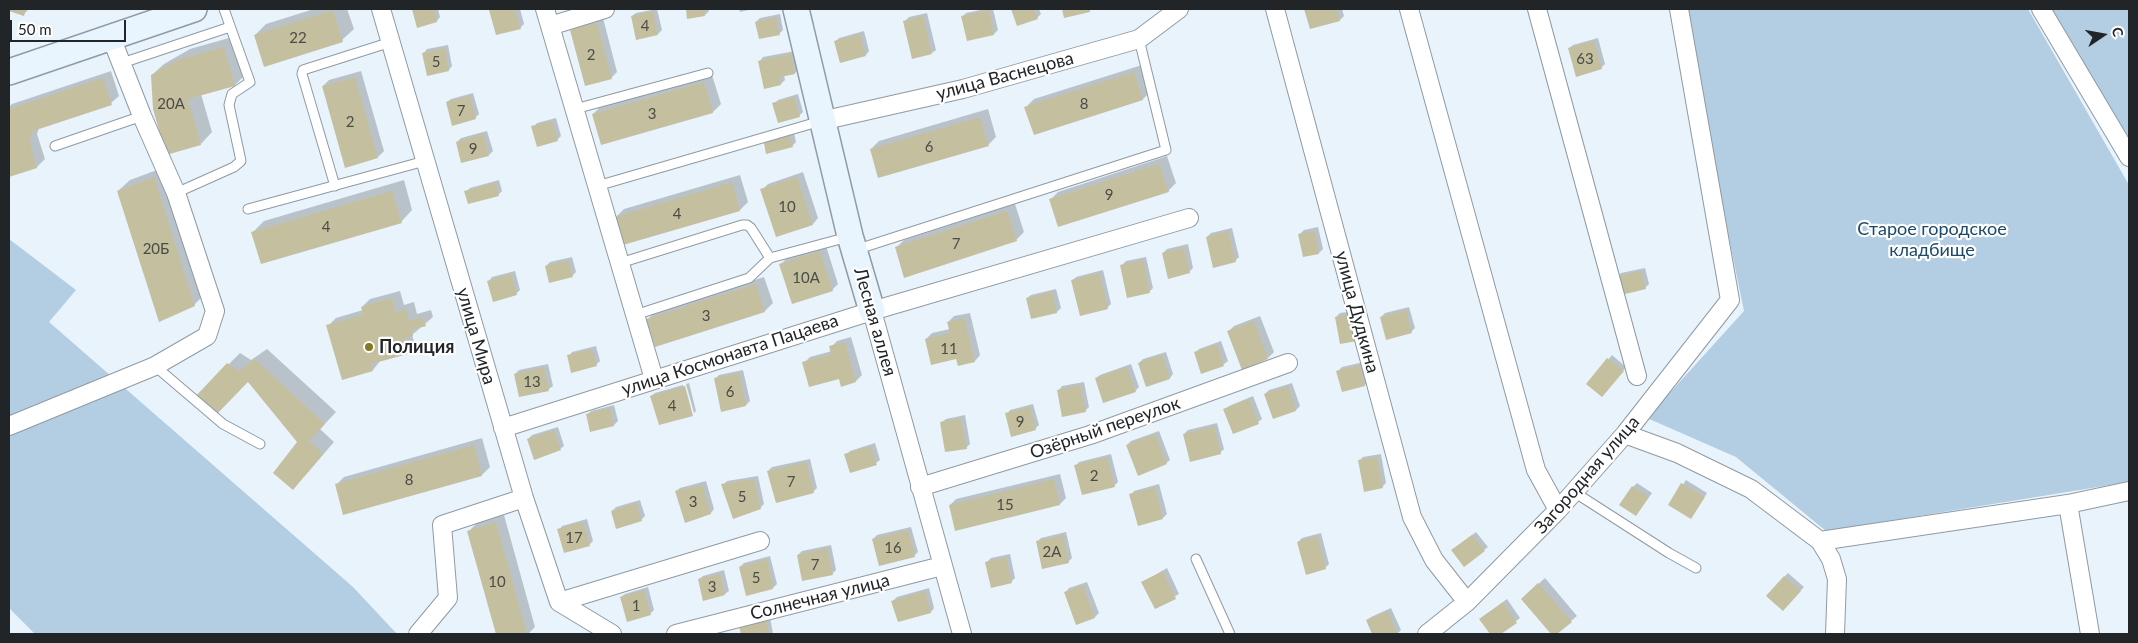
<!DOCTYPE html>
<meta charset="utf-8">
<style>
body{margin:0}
#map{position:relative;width:2138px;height:643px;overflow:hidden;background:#e8f3fc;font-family:Lato,sans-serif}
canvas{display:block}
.frame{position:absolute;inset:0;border:10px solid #212528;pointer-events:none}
.north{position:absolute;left:2078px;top:10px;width:50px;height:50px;-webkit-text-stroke:4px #fefefe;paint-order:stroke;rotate:78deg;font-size:14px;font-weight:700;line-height:20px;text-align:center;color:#212528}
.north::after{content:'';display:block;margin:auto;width:18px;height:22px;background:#212528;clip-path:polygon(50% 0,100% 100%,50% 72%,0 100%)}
.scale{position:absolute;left:10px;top:20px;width:116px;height:22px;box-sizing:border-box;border:2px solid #212528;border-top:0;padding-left:6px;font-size:15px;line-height:18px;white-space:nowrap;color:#212528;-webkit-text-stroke:4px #fefefe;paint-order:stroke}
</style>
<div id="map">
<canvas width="2138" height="643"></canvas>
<div class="frame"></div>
<div class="north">С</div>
<div class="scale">50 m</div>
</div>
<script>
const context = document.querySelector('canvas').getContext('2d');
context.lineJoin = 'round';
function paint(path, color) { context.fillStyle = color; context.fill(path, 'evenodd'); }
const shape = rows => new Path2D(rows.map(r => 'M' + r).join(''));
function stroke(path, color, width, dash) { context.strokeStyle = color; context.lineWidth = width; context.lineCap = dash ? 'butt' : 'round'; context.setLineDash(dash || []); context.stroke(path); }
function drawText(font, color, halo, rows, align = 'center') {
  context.font = font + ' Lato,sans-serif'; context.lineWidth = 4.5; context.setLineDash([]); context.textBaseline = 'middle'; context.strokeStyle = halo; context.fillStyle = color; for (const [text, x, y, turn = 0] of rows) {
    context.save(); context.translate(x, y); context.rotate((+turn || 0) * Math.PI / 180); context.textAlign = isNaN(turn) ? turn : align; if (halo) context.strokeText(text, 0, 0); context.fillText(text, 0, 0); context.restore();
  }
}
paint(shape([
 [1688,9,2028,9,2129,185,2129,482,1826,531,1736,457,1647,418,1744,311,1722,204],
 [2043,9,2129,9,2129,137],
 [9,239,76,290,49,322,353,587,397,634,35,634,9,608]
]), '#b3cde2');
paint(shape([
 [9,9,29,9,23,15],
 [314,9,347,9,354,29,342,40,255,35,266,24],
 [413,9,438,9,440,17,437,21,418,26],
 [493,9,520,9,524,24,520,28,491,11],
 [657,9,662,30,658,34,632,16,636,13],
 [687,9,708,9,709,11,705,15,688,17],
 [739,9,753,9,740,12],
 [985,9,993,9,998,30,994,34,962,17,966,13],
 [1012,9,1039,9,1041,14,1037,18,1017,24],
 [1306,9,1342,9,1344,16,1340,20,1310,28],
 [927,13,936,50,932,53,905,21,909,17],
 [780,14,783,30,779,34,756,22,760,18],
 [603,18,617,72,611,78,572,31,578,25],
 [864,31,869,51,866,55,835,42,839,38],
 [236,36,246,74,235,85,201,94,212,132,201,144,152,75,164,64,190,49],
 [1598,38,1605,64,1601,68,1569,48,1573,45],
 [448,45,452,66,449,70,424,53,427,49],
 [795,51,799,69,795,73,784,75,785,80,781,84,760,61,763,57],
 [1142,65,1151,91,1143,99,1026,107,1034,99],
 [111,71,119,96,111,103,39,128,37,134,45,159,37,167,9,176,9,139,11,133,9,127,9,107,12,104],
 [361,71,384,151,378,157,323,86,329,80],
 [712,75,721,104,713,112,593,114,601,106],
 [473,93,479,114,475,118,447,102,451,99],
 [798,94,803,112,799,116,774,104,778,100],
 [988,109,996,137,988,145,871,149,879,141],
 [556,118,561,136,557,140,533,127,537,123],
 [487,131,493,151,489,155,462,162,457,142,461,138],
 [794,133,796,142,792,146,765,143,769,139],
 [1167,156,1176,183,1168,191,1050,200,1058,192],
 [165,167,205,294,194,305,118,191,130,180],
 [803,172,818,218,813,224,762,190,768,184],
 [740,175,748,202,740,210,616,217,624,209],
 [404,180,412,210,401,222,253,232,264,221],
 [499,180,502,191,498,195,466,192,470,188],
 [1015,204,1024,232,1016,240,896,248,904,240],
 [1318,227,1323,249,1319,253,1300,234,1304,230],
 [1232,228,1239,257,1235,261,1207,237,1211,233],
 [1188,244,1193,268,1189,272,1163,253,1167,249],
 [826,246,838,284,832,290,780,265,786,259],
 [572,257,576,272,572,276,546,266,550,262],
 [1146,257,1153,288,1149,292,1122,265,1126,261],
 [1645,268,1649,284,1645,288,1618,277,1621,273],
 [1103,270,1111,304,1107,308,1072,281,1076,277],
 [515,271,520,290,516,294,489,281,492,277],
 [764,277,773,303,765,311,648,319,656,311],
 [1056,289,1061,308,1057,312,1027,298,1031,295],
 [400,291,404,305,414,302,417,314,431,310,433,317,412,335,415,345,407,353,380,361,373,370,328,326,336,318,363,310,362,307,370,299],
 [1409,307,1415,328,1411,332,1381,317,1385,313],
 [1355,311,1360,336,1336,317,1340,313],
 [970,313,980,355,975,361,957,357,926,339,932,333,950,329,948,322,954,316],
 [1260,316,1274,352,1268,358,1228,332,1234,326],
 [851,337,862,375,856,381,839,377,804,363,810,357,832,351,831,347,837,341],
 [1221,341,1228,361,1224,364,1202,372,1196,352,1199,349],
 [596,346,600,361,596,365,569,356,572,352],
 [267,349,336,412,320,429,334,442,304,477,299,442,248,380,196,397,240,353,251,360],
 [1166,352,1173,374,1170,378,1146,385,1139,363,1143,359],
 [1612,355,1626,367,1606,392,1588,384],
 [1364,362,1369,381,1365,385,1338,371,1342,367],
 [548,364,553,386,549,389,520,396,515,374,519,370],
 [1131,364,1139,387,1135,391,1096,378,1100,375],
 [743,370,750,401,746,405,722,410,715,379,719,375],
 [1084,382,1089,407,1085,411,1059,390,1062,386],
 [689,383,696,411,694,413,686,384],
 [1292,383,1300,406,1296,410,1273,417,1265,394,1269,390],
 [683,385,692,414,651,396,655,393],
 [1253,396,1262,419,1258,422,1225,410,1229,406],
 [1033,404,1039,425,1035,429,1007,414,1010,410],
 [614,405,618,421,614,425,591,431,587,415,591,411],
 [965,415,970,444,966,448,942,422,946,419],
 [1217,423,1224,449,1220,453,1184,434,1188,430],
 [558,427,564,446,560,449,528,439,532,435],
 [1159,431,1170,460,1166,463,1127,445,1131,441],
 [482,438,490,467,482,475,344,513,336,485,344,477],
 [875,443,880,460,876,463,846,455,850,451],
 [1111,454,1118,482,1114,486,1076,466,1079,462],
 [1381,454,1386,483,1382,487,1359,461,1363,457],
 [810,459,817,488,813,492,768,471,772,467],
 [1060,474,1066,498,1060,504,956,529,950,505,956,499],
 [758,476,764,504,760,508,723,485,727,481],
 [1686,480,1707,493,1691,517,1670,504],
 [706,481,714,509,711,513,676,491,680,488],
 [1637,483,1652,493,1636,515,1633,487],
 [1159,484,1167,514,1163,518,1139,524,1131,495,1134,491],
 [640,500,645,516,641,520,612,511,616,507],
 [504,515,535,627,528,634,497,634,469,531,477,523],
 [587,519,593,541,589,545,559,530,562,526],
 [911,527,918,552,914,556,873,539,877,535],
 [1066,532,1072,558,1068,562,1037,542,1041,538],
 [1476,532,1488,547,1484,550,1456,547],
 [1321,533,1329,564,1325,568,1298,542,1302,538],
 [831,545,836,570,832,574,798,555,802,551],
 [1010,554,1015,578,1011,582,987,562,991,558],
 [770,556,777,584,773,588,740,567,744,563],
 [1167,568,1179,594,1155,608,1143,582],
 [724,570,729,591,725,594,699,579,703,576],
 [1788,573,1804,587,1783,609,1767,595],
 [1545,578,1577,616,1555,634,1553,634,1522,599],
 [1087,582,1099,613,1095,617,1077,623,1066,592,1069,588],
 [648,587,654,610,650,614,621,597,625,594],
 [929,588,934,608,931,612,899,621,893,601,897,597],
 [1507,599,1520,618,1499,634,1492,634,1481,619],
 [1391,608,1401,630,1397,634,1373,634,1367,620,1371,617],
 [770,617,773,634,742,634,740,627,744,623]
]), '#0003');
paint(shape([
 [9,9,26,9,24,16,9,11],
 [412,9,434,9,437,22,417,28],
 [496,9,515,9,521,29,496,35,489,10],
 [686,9,704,9,705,16,687,19],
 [1011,9,1034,9,1038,19,1017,26],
 [1062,9,1090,9,1090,12,1064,18],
 [1304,9,1337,9,1340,21,1310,29],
 [333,10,343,42,264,67,254,35],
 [989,10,994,35,967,41,961,16],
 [653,11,658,35,636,40,631,16],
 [923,16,932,54,912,59,903,21],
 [776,17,780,35,759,39,755,22],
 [597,23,612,79,585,86,570,30],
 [860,34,866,56,840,63,834,41],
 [1594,41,1602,69,1576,77,1568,48],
 [224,47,235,86,188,99,201,145,166,155,153,109,151,75,177,60],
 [445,48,449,71,427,76,422,53],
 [791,54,795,74,780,77,781,85,764,89,758,61],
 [1134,72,1143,100,1034,135,1024,107],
 [355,77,378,158,345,168,322,86],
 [103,78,112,105,33,131,30,143,37,168,9,177,9,109],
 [704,82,713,113,601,145,592,114],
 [470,96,476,119,452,126,446,102],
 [794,97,800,117,778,123,772,103],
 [980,117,989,146,878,178,870,149],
 [552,121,558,141,537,147,531,126],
 [483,134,489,156,461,163,456,142],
 [790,136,793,147,766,154,764,143],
 [1159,164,1169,192,1058,227,1049,199],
 [154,177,195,306,159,322,117,191],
 [797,177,813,225,776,237,760,189],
 [732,182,740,211,623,245,615,217],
 [496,183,499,196,468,204,464,191],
 [392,191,402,223,261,264,251,232],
 [1007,211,1017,241,904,278,895,247],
 [1228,231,1236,262,1213,268,1206,237],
 [1315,231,1319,254,1303,257,1298,234],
 [1184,248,1190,273,1168,279,1162,253],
 [820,251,833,291,792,304,779,264],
 [568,260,573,277,549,283,545,266],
 [1143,260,1150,293,1127,298,1120,265],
 [1641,271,1646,289,1621,295,1616,277],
 [1099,273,1108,309,1080,316,1071,280],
 [511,274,517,295,493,302,487,281],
 [756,284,765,312,655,347,646,319],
 [1052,292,1057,313,1031,319,1026,298],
 [392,298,396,312,406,309,409,321,423,317,426,326,412,330,413,336,404,339,408,354,371,364,373,371,342,380,326,325,363,315,361,307],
 [1406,310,1412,333,1386,340,1380,317],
 [1352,314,1357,341,1340,344,1335,317],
 [964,318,975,362,958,366,956,359,931,365,925,339,950,333,947,322],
 [1254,321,1268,359,1242,370,1227,331],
 [845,342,856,382,841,387,839,379,809,387,802,362,831,354,829,346],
 [1217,344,1224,366,1201,374,1194,352],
 [592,349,597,366,571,373,567,355],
 [1162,355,1170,379,1146,387,1138,363],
 [1607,358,1624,371,1602,397,1586,384],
 [255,359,325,424,309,441,323,454,293,490,273,473,297,442,248,382,216,415,195,397,227,363,239,371],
 [1360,365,1365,386,1342,392,1336,371],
 [544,367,549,391,519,397,514,374],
 [1127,367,1136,392,1103,403,1095,378],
 [739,373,746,406,721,412,714,378],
 [1080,385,1086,412,1062,417,1057,390],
 [685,386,693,416,659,425,650,396],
 [1288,386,1296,411,1273,419,1264,394],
 [1249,399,1259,424,1233,434,1223,409],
 [1030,407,1036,430,1011,437,1005,413],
 [610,408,614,426,590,432,586,414],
 [961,418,967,449,945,452,940,422],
 [1214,426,1221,454,1190,462,1183,434],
 [554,430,561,450,534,460,527,439],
 [1155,434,1167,464,1138,476,1126,445],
 [474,445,482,476,343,515,335,484],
 [871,446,877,465,850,473,844,454],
 [1107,457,1115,487,1082,495,1074,465],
 [1377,457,1383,488,1364,492,1358,460],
 [806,462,814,493,776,503,767,471],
 [754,479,761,509,733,519,721,484],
 [1054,479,1060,505,955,531,949,505],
 [1681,483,1705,497,1691,519,1668,505],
 [702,485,711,514,685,523,675,491],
 [1632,486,1649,497,1636,516,1619,505],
 [1155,487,1163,519,1138,526,1129,494],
 [636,503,642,521,616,529,611,511],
 [496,522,527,634,496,634,467,531],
 [583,522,590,546,564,553,557,529],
 [908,530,915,557,879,566,872,539],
 [1063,535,1069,563,1042,569,1036,541],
 [1472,535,1485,551,1464,567,1451,550],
 [1317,536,1326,569,1306,575,1297,542],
 [827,548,833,575,802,581,797,555],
 [1006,557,1012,583,991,588,985,562],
 [767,559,773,589,746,596,739,567],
 [1163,571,1176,599,1155,609,1141,582],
 [720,574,725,595,703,601,698,579],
 [1784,576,1801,591,1783,611,1766,596],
 [1538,583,1572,622,1557,634,1551,634,1521,599],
 [1083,585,1095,618,1076,625,1064,592],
 [644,590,651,615,627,622,620,597],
 [925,591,931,613,898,622,891,601],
 [1503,602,1517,623,1501,634,1490,634,1479,619],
 [1388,611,1397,634,1372,634,1366,620],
 [766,620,769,634,741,634,739,627]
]), '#c4bf9e');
const lane = shape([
 [122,63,230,27],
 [575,109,708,73],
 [55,146,142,116],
 [335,186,302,74,303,70,391,42],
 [597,186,821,121],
 [176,193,234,167,241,161,229,105,232,94,250,82,224,9],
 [248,209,425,161],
 [855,250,1166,150,1139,39],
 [620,263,742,225,747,225,751,228,770,258,848,237],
 [635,315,749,278,770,258],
 [155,366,223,424,260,444],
 [1574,492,1669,553,1696,568],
 [1196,559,1230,634]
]);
const street = shape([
 [381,9,524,498,559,602,612,634],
 [545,9,654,379],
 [1275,9,1412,517,1434,560,1467,602],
 [1409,9,1536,470,1558,510],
 [1537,9,1637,376],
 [2041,9,2129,157],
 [550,26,605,9],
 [821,121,963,89,1139,39,1179,9],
 [872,311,962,634],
 [9,426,155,366,207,336,215,311,176,193,142,116,111,37],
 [503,428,872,311,1189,218],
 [1625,434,1677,453,1751,489,1820,541,1831,559,1837,579,1835,634],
 [920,487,1090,435,1288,363],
 [2068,504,2090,634],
 [1820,541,2068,504,2129,491],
 [559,602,760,541],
 [418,634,448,598,442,525,524,498],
 [676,634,942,566],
 [1427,634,1467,602,1558,510,1625,434,1730,300,1679,9]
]);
const secondary = shape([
 [796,9,850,236,872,311],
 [9,72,194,9]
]);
stroke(lane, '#909aa2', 11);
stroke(street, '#909aa2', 20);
stroke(secondary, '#909aa2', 28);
stroke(lane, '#fff', 9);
stroke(street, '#fff', 18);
stroke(secondary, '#e8f4fe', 25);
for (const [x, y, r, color] of [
 [369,347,5,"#86791e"]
]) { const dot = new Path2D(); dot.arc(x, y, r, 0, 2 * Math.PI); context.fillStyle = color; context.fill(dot); stroke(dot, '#fefefe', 2); }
drawText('15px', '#4a4c46', null, [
 ["4",645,26],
 ["22",298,38],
 ["2",591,55],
 ["63",1585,59],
 ["5",436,62],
 ["20А",171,104],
 ["8",1084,104],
 ["7",461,111],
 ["3",652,114],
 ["2",350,122],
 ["6",929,147],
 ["9",473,149],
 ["9",1109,195],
 ["10",787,207],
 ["4",677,214],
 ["4",326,227],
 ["7",956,244],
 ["20Б",156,249],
 ["10А",806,278],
 ["3",706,316],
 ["11",949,349],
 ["13",532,382],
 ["6",730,392],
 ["4",672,406],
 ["9",1020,422],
 ["2",1094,476],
 ["8",409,480],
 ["7",791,482],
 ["5",742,497],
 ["3",693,502],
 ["15",1005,505],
 ["17",574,538],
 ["16",893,548],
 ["2А",1052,552],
 ["7",815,565],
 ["5",756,578],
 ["10",497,582],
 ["3",712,587],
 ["1",636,606]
]);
drawText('18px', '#212528', '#fefefe', [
 ["улица Васнецова",1005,76,-15],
 ["улица Дудкина",1357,312,75],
 ["Лесная аллея",875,322,74],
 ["улица Мира",476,336,74],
 ["улица Космонавта Пацаева",730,355,-18],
 ["Озёрный переулок",1105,428,-19],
 ["Загородная улица",1587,475,-49],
 ["Солнечная улица",820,597,-14]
]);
drawText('18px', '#1a4969', '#fefefe', [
 ["Старое городское",1932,229],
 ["кладбище",1932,250]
]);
drawText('bold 18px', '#212528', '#fefefe', [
 ["Полиция",379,347]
], 'left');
</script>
